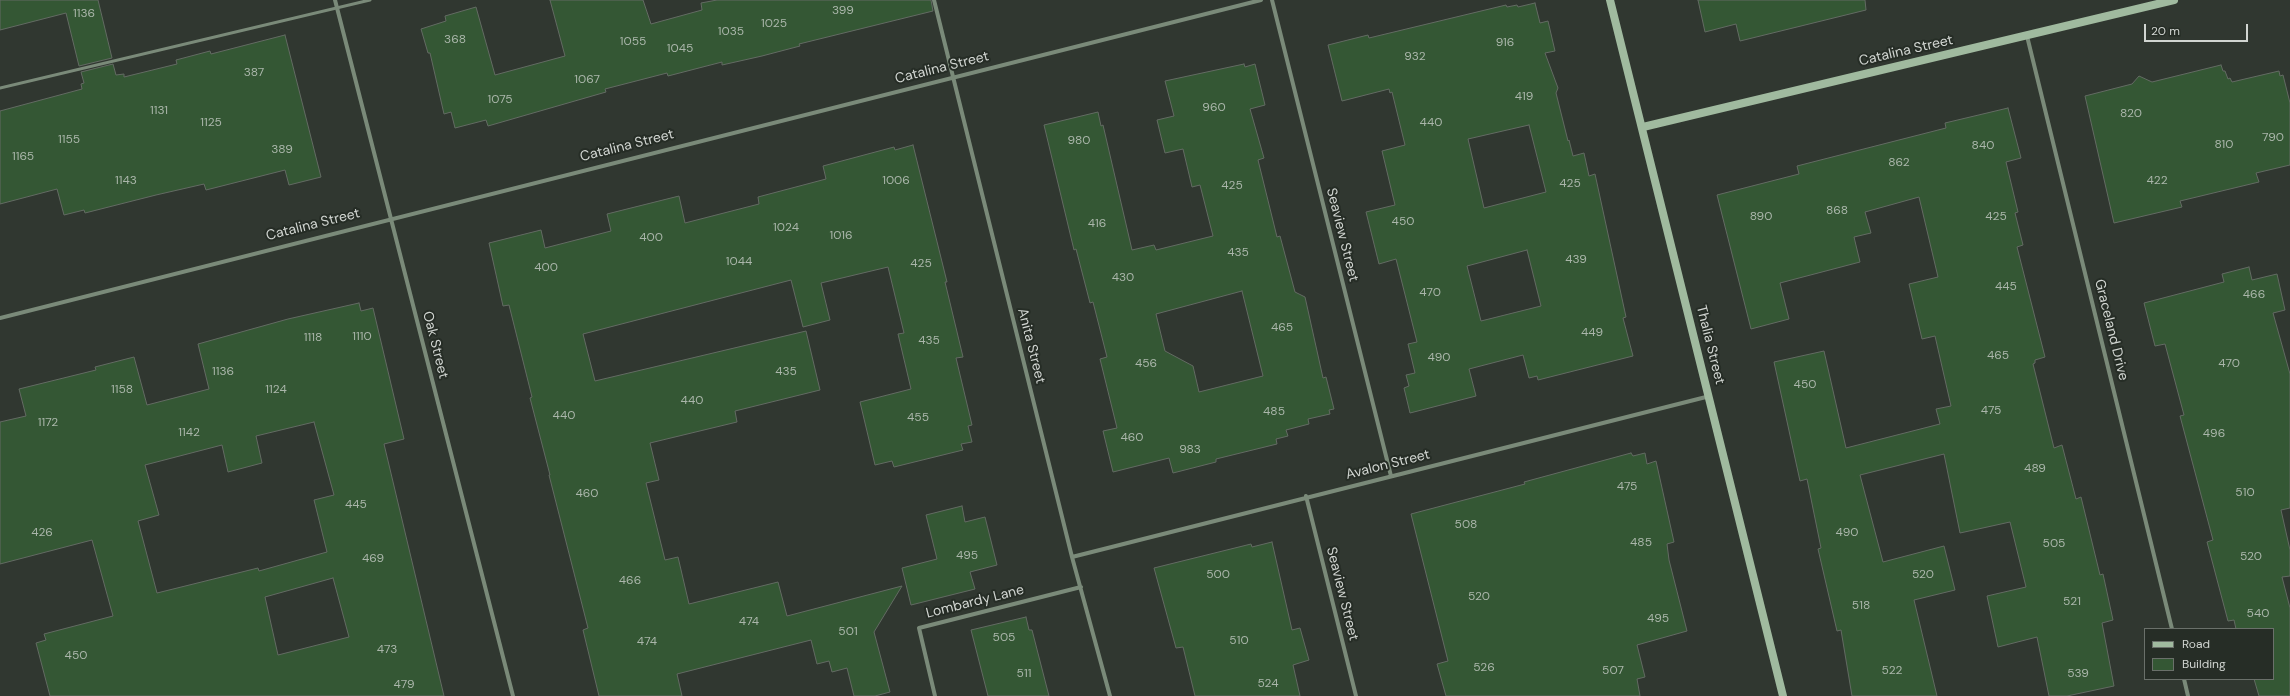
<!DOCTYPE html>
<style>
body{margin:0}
#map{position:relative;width:2290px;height:696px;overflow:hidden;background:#303730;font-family:"DM Sans",sans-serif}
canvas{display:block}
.legend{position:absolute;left:2144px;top:628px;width:130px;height:52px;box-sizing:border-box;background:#262d26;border:1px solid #6a706a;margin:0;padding:5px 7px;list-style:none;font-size:12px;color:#d1d5d1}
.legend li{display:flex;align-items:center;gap:8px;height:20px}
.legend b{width:20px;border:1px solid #6a706a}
.scale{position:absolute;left:2144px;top:24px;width:104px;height:18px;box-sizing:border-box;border:2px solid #d1d5d1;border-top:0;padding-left:5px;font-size:12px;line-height:14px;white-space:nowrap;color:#d1d5d1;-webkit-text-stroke:3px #262d26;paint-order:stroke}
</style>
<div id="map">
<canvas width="2290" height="696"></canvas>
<ul class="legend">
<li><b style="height:5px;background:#a0ba9f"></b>Road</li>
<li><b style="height:11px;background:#345734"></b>Building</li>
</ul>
<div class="scale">20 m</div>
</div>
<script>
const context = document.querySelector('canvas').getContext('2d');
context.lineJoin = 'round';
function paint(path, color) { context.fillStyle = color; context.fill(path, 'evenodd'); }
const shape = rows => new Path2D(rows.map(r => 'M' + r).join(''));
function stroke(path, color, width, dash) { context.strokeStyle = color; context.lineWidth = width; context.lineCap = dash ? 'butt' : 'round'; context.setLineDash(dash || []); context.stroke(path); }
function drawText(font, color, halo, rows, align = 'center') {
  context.font = font + ' "DM Sans",sans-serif'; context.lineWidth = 4; context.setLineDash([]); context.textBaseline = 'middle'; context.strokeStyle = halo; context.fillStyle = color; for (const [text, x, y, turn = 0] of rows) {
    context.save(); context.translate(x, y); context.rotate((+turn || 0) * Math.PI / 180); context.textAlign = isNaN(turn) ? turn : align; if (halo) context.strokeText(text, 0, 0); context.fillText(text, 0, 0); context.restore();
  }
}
const building = shape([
 [0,0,98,0,112,58,79,66,66,13,0,30,0,0],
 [550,0,643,0,651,24,702,10,701,3,717,0,931,0,933,11,799,44,800,46,762,56,722,65,722,62,668,76,667,73,605,89,606,92,488,126,486,120,455,128,451,112,444,114,430,53,428,53,421,29,446,21,445,16,476,7,495,75,565,56,550,0],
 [1698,0,1865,0,1866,10,1740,41,1736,24,1705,32,1698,0],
 [1535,3,1540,23,1548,21,1555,51,1545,53,1558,88,1556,93,1568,141,1569,140,1573,156,1584,153,1589,176,1595,174,1626,317,1623,318,1633,356,1538,380,1537,376,1529,378,1523,355,1469,369,1476,396,1410,413,1404,388,1409,386,1406,375,1415,373,1408,344,1417,342,1396,259,1379,264,1366,212,1395,205,1382,151,1405,145,1392,92,1390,93,1389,89,1342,101,1328,45,1368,35,1369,38,1506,5,1507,7,1517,5,1518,7,1535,3],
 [1529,125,1546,192,1484,208,1468,139,1529,125],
 [1527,250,1541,306,1481,321,1467,266,1527,250],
 [285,35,321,177,289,185,285,170,206,190,204,184,156,195,85,213,84,210,64,215,57,189,0,204,0,111,82,89,81,84,84,83,81,72,113,64,116,75,124,74,124,77,177,64,176,60,210,51,211,54,285,35],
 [1244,64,1245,67,1255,64,1265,105,1250,109,1264,158,1258,160,1277,237,1280,236,1295,292,1305,297,1323,378,1326,377,1334,409,1329,410,1330,414,1308,419,1309,424,1286,430,1288,436,1276,439,1277,444,1216,459,1216,462,1173,473,1169,458,1113,472,1103,431,1117,428,1100,359,1107,357,1093,302,1090,303,1076,249,1074,250,1044,125,1098,112,1101,126,1103,125,1132,250,1154,245,1156,250,1213,236,1200,185,1192,187,1183,149,1165,153,1157,120,1174,116,1165,81,1244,64],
 [1242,291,1263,376,1199,392,1193,366,1165,351,1156,314,1242,291],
 [2221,65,2223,71,2225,71,2228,79,2230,78,2232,82,2279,71,2280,76,2283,75,2290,103,2290,165,2256,173,2259,182,2180,201,2182,207,2114,223,2085,96,2132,84,2139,76,2152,82,2221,65],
 [2008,108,2021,158,2006,162,2018,212,2015,213,2023,245,2017,247,2045,357,2035,360,2035,363,2033,364,2054,448,2062,445,2076,499,2081,497,2100,575,2103,574,2113,620,2102,623,2114,686,2067,696,2049,696,2037,637,1998,647,1987,596,2026,587,2010,522,1960,533,1944,454,1860,475,1883,562,1944,546,1955,590,1914,600,1937,696,1852,696,1841,630,1837,631,1818,549,1821,548,1807,479,1800,481,1774,362,1824,351,1846,448,1940,424,1936,409,1951,406,1935,336,1922,339,1909,284,1938,277,1919,197,1865,212,1871,233,1854,237,1860,262,1780,283,1789,319,1751,329,1717,195,1799,174,1797,166,1946,128,1945,123,2008,108],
 [913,145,947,282,945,282,963,357,956,358,972,425,968,426,972,442,961,444,963,450,894,467,892,461,875,465,860,402,911,389,898,334,904,333,888,267,821,283,830,320,803,327,791,280,583,334,595,381,806,331,820,390,735,411,737,422,650,443,659,480,646,483,665,560,678,557,689,604,778,582,787,616,902,586,874,632,890,692,875,696,854,696,847,668,832,672,829,661,817,664,811,640,677,674,682,696,599,696,583,630,588,628,549,475,550,475,530,398,532,397,509,305,503,306,489,243,541,230,545,248,611,231,607,214,679,196,685,223,759,204,758,197,826,179,823,166,894,147,895,150,913,145],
 [2249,267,2252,280,2277,274,2285,310,2273,313,2290,374,2290,508,2281,510,2290,550,2290,576,2282,577,2290,608,2290,696,2259,696,2254,679,2273,679,2273,629,2236,629,2234,620,2228,621,2207,542,2213,540,2180,416,2184,415,2165,344,2155,346,2144,303,2224,282,2222,274,2249,267],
 [359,303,361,311,373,308,404,439,384,444,444,696,50,696,36,643,46,640,44,634,113,616,92,540,0,564,0,422,26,416,19,389,96,370,95,367,134,357,147,405,209,389,198,344,288,319,359,303],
 [314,422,334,495,314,500,327,552,259,571,258,568,157,593,138,521,159,515,145,465,222,445,228,472,262,463,256,436,314,422],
 [333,578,349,637,278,655,265,597,333,578],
 [1631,453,1633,456,1645,453,1647,464,1656,461,1674,542,1667,544,1669,560,1687,631,1637,645,1645,677,1637,679,1640,696,1446,696,1437,664,1448,661,1411,514,1525,484,1524,482,1631,453],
 [962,506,965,522,985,517,997,565,970,572,975,589,911,605,902,568,937,559,926,515,962,506],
 [1272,542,1292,630,1300,628,1309,660,1293,665,1300,696,1195,696,1183,647,1176,648,1154,568,1251,544,1252,547,1272,542],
 [1026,617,1029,630,1032,630,1049,696,988,696,971,630,1026,617]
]);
paint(building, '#345734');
stroke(building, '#636b63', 1);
stroke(shape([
 [0,88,370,0]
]), '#7a8a79', 3);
stroke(shape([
 [335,0,513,696],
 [934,0,1072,557,1110,696],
 [1272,0,1391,476],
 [2027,36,2172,629],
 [0,318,1261,0],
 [1306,496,1356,696],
 [1072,557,1710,396],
 [2184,679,2188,696],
 [935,696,919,628,1081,587]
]), '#7a8a79', 4);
stroke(shape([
 [1610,0,1783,696],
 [1643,127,2174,0]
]), '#a0ba9f', 8);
drawText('12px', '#aab6aa', null, [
 ["399",843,11],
 ["1136",84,14],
 ["1025",774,24],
 ["1035",731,32],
 ["368",455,40],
 ["1055",633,42],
 ["916",1505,43],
 ["1045",680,49],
 ["932",1415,57],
 ["387",254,73],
 ["1067",587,80],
 ["419",1524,97],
 ["1075",500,100],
 ["960",1214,108],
 ["1131",159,111],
 ["820",2131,114],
 ["1125",211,123],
 ["440",1431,123],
 ["790",2273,138],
 ["1155",69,140],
 ["980",1079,141],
 ["810",2224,145],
 ["840",1983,146],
 ["389",282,150],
 ["1165",23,157],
 ["862",1899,163],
 ["1143",126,181],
 ["1006",896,181],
 ["422",2157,181],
 ["425",1570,184],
 ["425",1232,186],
 ["868",1837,211],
 ["890",1761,217],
 ["425",1996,217],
 ["450",1403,222],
 ["416",1097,224],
 ["1024",786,228],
 ["1016",841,236],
 ["400",651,238],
 ["435",1238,253],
 ["439",1576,260],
 ["1044",739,262],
 ["425",921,264],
 ["400",546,268],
 ["430",1123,278],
 ["445",2006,287],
 ["470",1430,293],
 ["466",2254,295],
 ["465",1282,328],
 ["449",1592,333],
 ["1110",362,337],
 ["1118",313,338],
 ["435",929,341],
 ["465",1998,356],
 ["490",1439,358],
 ["456",1146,364],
 ["470",2229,364],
 ["1136",223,372],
 ["435",786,372],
 ["450",1805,385],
 ["1158",122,390],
 ["1124",276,390],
 ["440",692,401],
 ["475",1991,411],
 ["485",1274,412],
 ["440",564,416],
 ["455",918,418],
 ["1172",48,423],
 ["1142",189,433],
 ["496",2214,434],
 ["460",1132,438],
 ["983",1190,450],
 ["489",2035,469],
 ["475",1627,487],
 ["510",2245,493],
 ["460",587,494],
 ["445",356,505],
 ["508",1466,525],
 ["426",42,533],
 ["490",1847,533],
 ["485",1641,543],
 ["505",2054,544],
 ["495",967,556],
 ["520",2251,557],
 ["469",373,559],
 ["500",1218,575],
 ["520",1923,575],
 ["466",630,581],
 ["520",1479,597],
 ["521",2072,602],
 ["518",1861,606],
 ["540",2258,614],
 ["495",1658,619],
 ["474",749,622],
 ["501",848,632],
 ["505",1004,638],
 ["510",1239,641],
 ["474",647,642],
 ["473",387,650],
 ["450",76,656],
 ["526",1484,668],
 ["507",1613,671],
 ["522",1892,671],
 ["511",1024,674],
 ["539",2078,674],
 ["524",1268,684],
 ["479",404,685]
]);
drawText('14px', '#d1d5d1', '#262d26', [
 ["Catalina Street",1906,51,-13],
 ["Catalina Street",942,68,-14],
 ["Catalina Street",627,146,-14],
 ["Catalina Street",313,225,-14],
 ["Seaview Street",1342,235,76],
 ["Graceland Drive",2111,330,76],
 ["Oak Street",435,345,76],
 ["Thalia Street",1710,345,76],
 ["Anita Street",1031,346,76],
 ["Avalon Street",1388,465,-14],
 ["Seaview Street",1342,594,76],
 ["Lombardy Lane",975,602,-14]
]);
</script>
